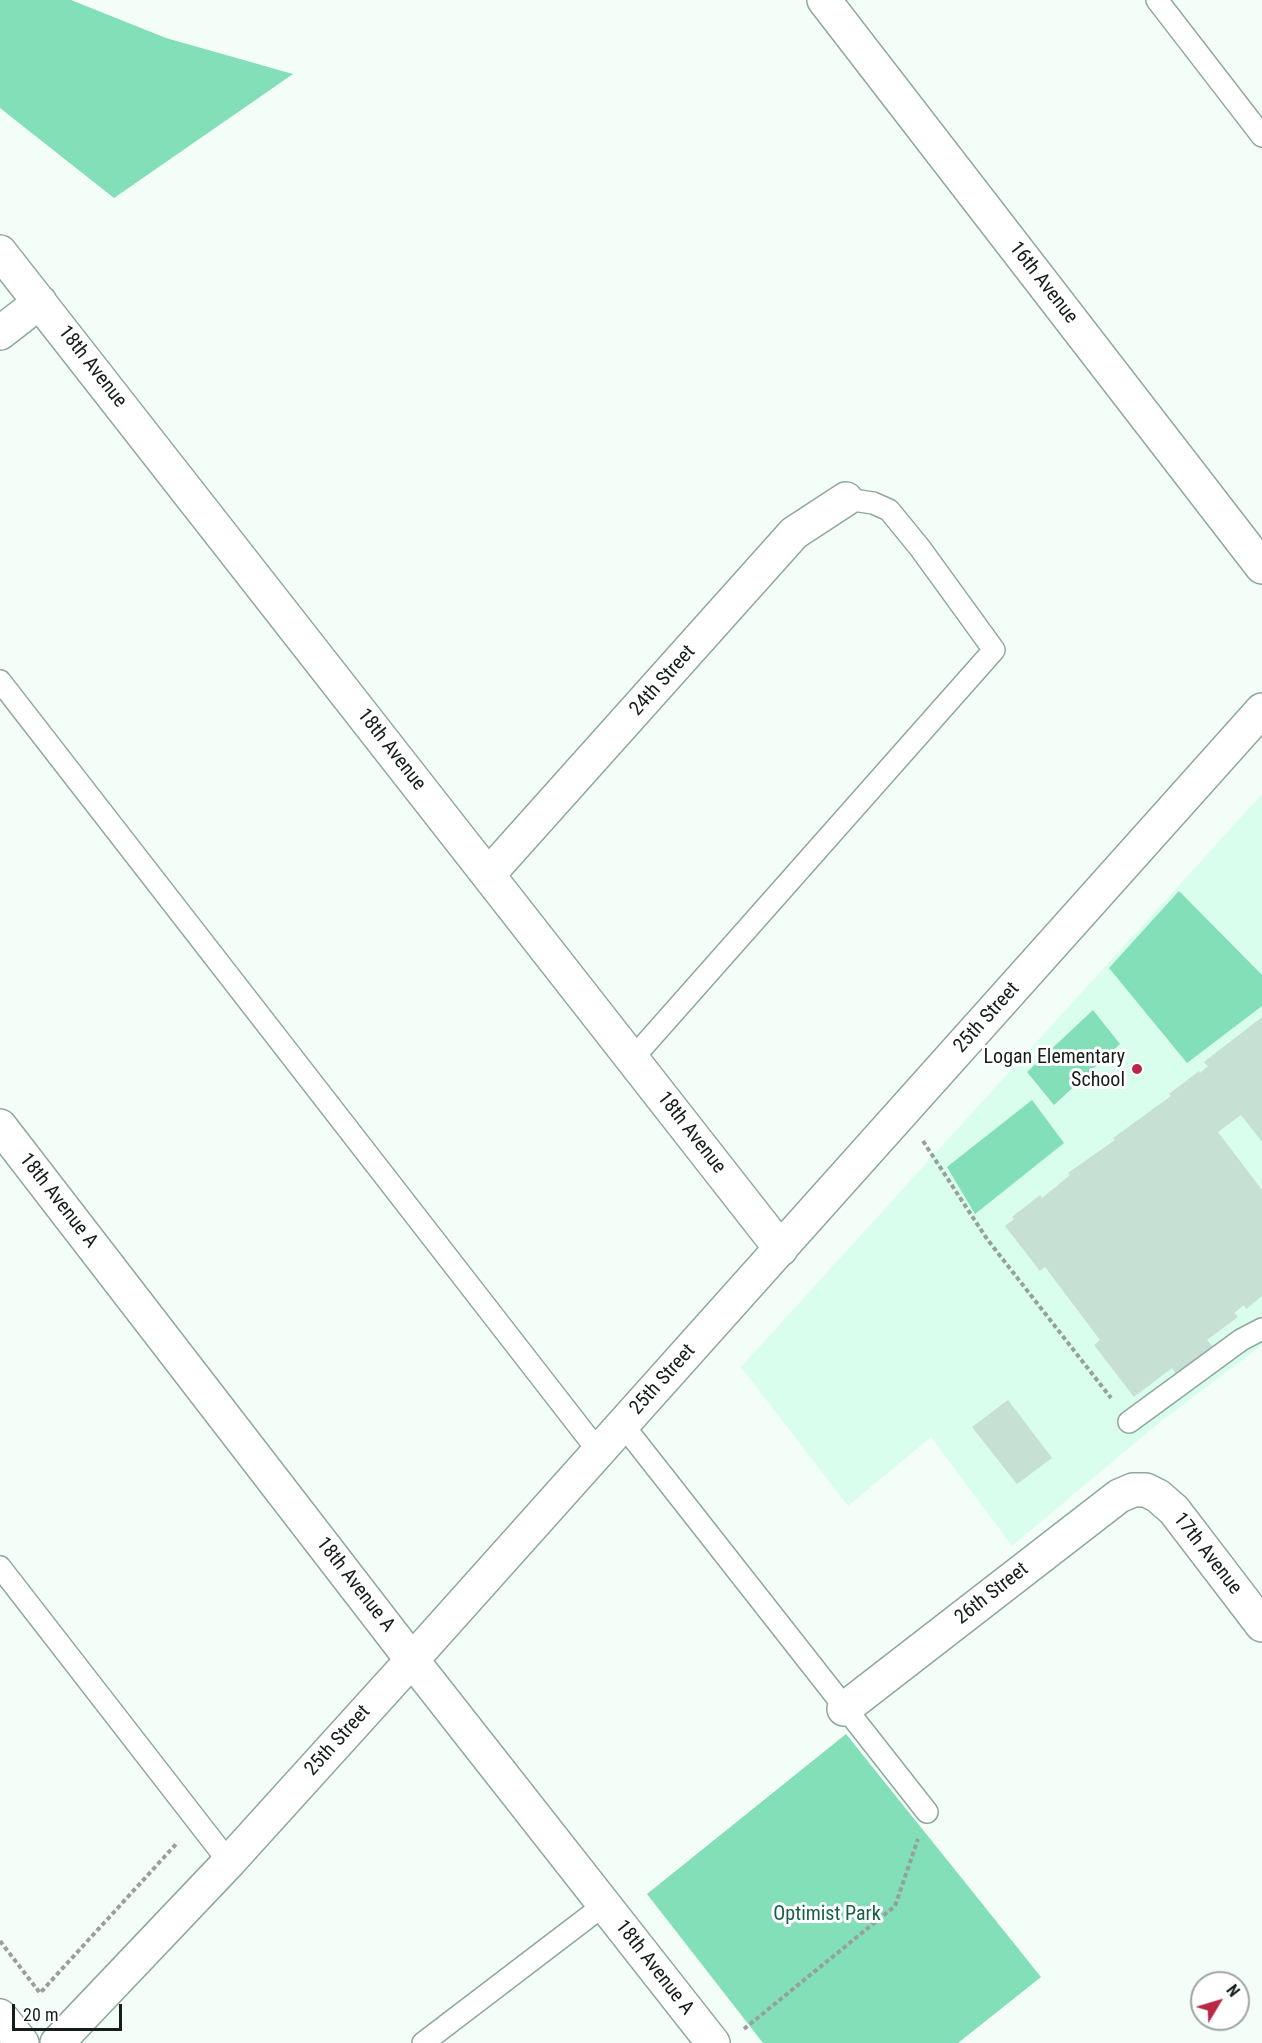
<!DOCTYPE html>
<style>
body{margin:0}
#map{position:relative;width:1262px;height:2043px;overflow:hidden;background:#f3fef9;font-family:"Roboto Condensed",sans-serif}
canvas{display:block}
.north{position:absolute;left:1190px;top:1971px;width:60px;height:60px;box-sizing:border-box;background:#fff;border:2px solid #a1a5a3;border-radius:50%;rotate:52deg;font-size:16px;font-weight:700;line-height:24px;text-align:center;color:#151e1a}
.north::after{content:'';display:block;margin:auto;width:21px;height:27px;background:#b92846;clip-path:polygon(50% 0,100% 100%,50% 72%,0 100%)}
.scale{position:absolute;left:12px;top:2004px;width:110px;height:27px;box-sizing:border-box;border:3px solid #151e1a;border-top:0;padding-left:8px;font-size:18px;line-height:21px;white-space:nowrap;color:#151e1a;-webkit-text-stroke:4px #fff;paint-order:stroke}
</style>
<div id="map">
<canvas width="1262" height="2043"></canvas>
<div class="north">N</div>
<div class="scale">20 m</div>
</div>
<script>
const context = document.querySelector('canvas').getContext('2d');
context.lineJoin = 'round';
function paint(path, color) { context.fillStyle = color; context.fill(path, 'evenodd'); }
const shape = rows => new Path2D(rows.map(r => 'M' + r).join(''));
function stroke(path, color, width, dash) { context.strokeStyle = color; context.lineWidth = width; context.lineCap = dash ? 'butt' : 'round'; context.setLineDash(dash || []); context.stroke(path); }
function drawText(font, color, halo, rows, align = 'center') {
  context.font = font + ' "Roboto Condensed",sans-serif'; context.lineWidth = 6; context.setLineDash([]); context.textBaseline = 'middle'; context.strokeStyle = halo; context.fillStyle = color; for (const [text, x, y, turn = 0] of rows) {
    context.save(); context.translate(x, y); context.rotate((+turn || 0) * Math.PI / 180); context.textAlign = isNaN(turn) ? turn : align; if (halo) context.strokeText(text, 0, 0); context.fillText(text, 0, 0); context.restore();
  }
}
paint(shape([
 [1262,794,1262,1345,1160,1422,1012,1546,931,1437,848,1506,741,1367]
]), '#dafeed');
paint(shape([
 [0,0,71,0,166,38,293,74,114,198,0,108],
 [1179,891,1262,975,1262,1006,1187,1063,1109,968],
 [1093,1010,1120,1044,1054,1105,1027,1072],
 [1032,1100,1064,1143,975,1214,947,1167],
 [846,1734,1041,1977,958,2043,763,2043,647,1894]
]), '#82dfb8');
paint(shape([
 [1262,1017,1262,1142,1241,1115,1218,1132,1262,1190,1262,1296,1246,1309,1244,1305,1234,1313,1238,1317,1207,1340,1215,1349,1178,1377,1172,1368,1134,1397,1094,1345,1100,1340,1045,1267,1040,1271,1005,1226,1014,1219,1012,1217,1040,1195,1042,1198,1070,1175,1068,1173,1115,1140,1113,1138,1171,1096,1169,1094,1199,1071,1200,1073,1208,1066,1204,1062],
 [1008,1400,1052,1458,1017,1484,972,1427]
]), '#c6e0d4');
const service = shape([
 [1157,0,1262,136],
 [0,681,599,1452],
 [633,1058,994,650,920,548,889,510,873,503,846,499],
 [1129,1422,1241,1340,1262,1329],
 [623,1425,927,1812],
 [0,1567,229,1862],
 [423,2043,604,1905]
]);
const minor = shape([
 [824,0,1262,567],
 [0,252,781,1249],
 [0,333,40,302],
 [488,875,794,533,846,499],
 [0,1126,412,1660,713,2043],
 [844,1709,1119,1496,1133,1490,1146,1490,1158,1496,1174,1510,1262,1625],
 [0,2016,22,2043],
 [57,2043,229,1862,412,1660,1262,710]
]);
stroke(service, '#8fa89c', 24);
stroke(minor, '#8fa89c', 36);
stroke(shape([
 [923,1141,987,1239,1111,1398],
 [0,1941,40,1993,178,1842],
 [744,2029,895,1906,918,1839]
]), '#96a09c', 4, [4.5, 3]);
stroke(service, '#fff', 21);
stroke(minor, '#fff', 33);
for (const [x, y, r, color] of [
 [1137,1069,6,"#b92846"]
]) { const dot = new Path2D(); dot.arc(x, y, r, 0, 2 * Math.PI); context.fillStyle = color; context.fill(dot); stroke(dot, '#fff', 2); }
drawText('20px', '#151e1a', '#fff', [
 ["16th Avenue",1043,283,52],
 ["18th Avenue",92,367,52],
 ["24th Street",663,681,-48],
 ["18th Avenue",391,750,52],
 ["25th Street",987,1018,-48],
 ["18th Avenue",691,1133,52],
 ["18th Avenue A",58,1201,52],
 ["25th Street",663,1380,-48],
 ["17th Avenue",1207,1554,52],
 ["18th Avenue A",355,1585,52],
 ["26th Street",992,1594,-38],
 ["25th Street",338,1741,-48],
 ["18th Avenue A",654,1968,52]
]);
drawText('20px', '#151e1a', '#fff', [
 ["Logan Elementary",1125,1058],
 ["School",1125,1081]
], 'right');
drawText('20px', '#166046', '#fff', [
 ["Optimist Park",827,1915]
]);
</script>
